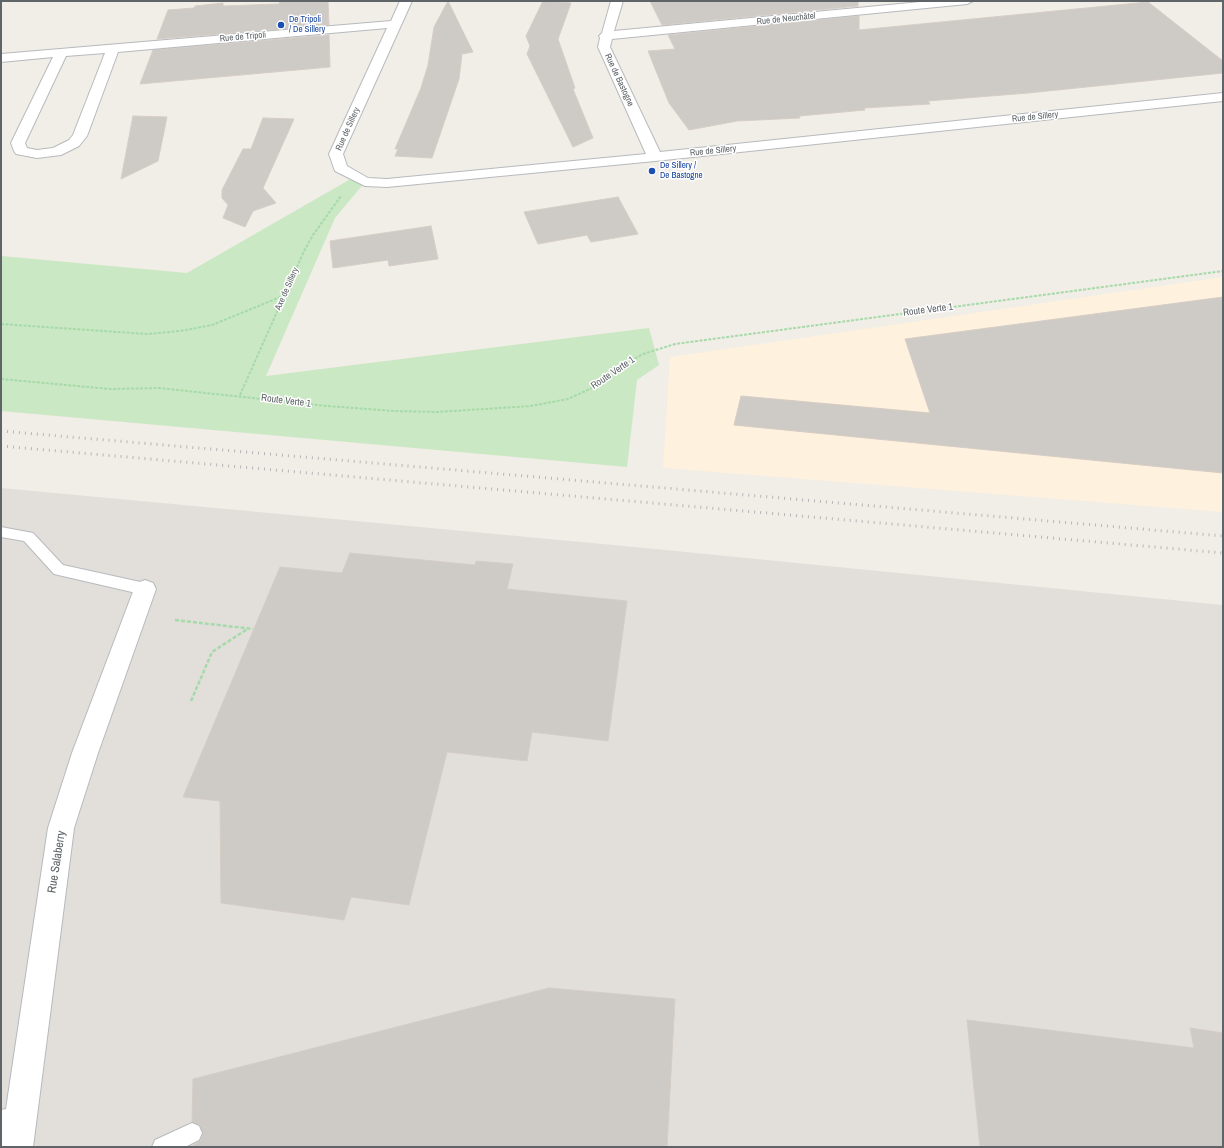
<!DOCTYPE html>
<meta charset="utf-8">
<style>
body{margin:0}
#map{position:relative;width:1224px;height:1148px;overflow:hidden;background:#f1ede7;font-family:"Archivo Narrow",sans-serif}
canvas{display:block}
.frame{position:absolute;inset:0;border:2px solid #5e6467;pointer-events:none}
</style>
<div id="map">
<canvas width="1224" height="1148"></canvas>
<div class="frame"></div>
</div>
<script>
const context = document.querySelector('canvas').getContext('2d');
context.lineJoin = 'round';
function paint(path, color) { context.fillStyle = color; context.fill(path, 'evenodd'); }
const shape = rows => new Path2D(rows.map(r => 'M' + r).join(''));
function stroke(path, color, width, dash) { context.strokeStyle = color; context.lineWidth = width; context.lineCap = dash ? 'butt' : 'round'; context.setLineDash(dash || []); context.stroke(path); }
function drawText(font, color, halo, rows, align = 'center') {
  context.font = font + ' "Archivo Narrow",sans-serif'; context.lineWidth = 3; context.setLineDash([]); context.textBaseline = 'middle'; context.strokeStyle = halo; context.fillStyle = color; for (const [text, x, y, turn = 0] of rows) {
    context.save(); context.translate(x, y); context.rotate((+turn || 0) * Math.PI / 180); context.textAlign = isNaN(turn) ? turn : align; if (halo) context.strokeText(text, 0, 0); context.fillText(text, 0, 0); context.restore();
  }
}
paint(shape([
 [1223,277,1223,512,663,468,670,357]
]), '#fef1de');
paint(shape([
 [1,488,635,547,1223,605,1223,1147,1,1147]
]), '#e2dfdb');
paint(shape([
 [354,177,365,182,335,218,266,376,649,328,659,365,637,380,627,467,1,411,1,256,187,273]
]), '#cae8c3');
const building = shape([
 [280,1,328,1,329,25,157,39,168,10,194,8,195,6,223,3,223,6,279,4,280,1],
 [448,1,473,52,462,54,459,79,432,158,395,156,398,149,395,149,421,88,428,65,434,27,448,1],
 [543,1,571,3,558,39,575,88,573,89,593,138,573,147,527,54,530,46,526,36,543,1],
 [650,1,858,1,858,6,662,25,650,1],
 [1148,2,1223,61,1223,73,1028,93,928,101,930,104,864,108,865,110,799,116,800,118,737,121,689,130,669,103,648,51,675,49,668,35,859,16,859,30,1148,2],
 [329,35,330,67,140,84,153,50,329,35],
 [133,116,167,117,158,161,121,179,133,116],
 [263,118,294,119,263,188,276,203,253,211,245,227,223,218,228,205,222,198,222,190,243,149,251,149,263,118],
 [618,197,638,234,591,242,587,235,538,244,524,212,618,197],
 [431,226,438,259,389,266,388,260,333,268,330,241,431,226],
 [1223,297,1223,473,734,425,741,396,930,413,905,339,1223,297],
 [350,553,475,565,476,561,513,564,507,589,627,601,608,741,532,732,527,761,447,752,409,905,351,897,344,920,221,903,220,801,183,797,280,567,342,573,350,553],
 [549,988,675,999,667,1147,191,1147,200,1141,203,1134,200,1125,192,1122,193,1079,549,988],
 [967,1020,1194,1048,1190,1028,1223,1033,1223,1147,980,1147,967,1020]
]);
paint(building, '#cecac6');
stroke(building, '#d6cdc5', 1);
const service = shape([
 [1,527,33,533,63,565,145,583,150,585,152,589,150,593,145,595,54,574,24,541,1,537,1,527],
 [192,1123,199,1126,202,1133,199,1140,185,1147,152,1147,155,1140,192,1123]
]);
const minor = shape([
 [400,1,412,1,343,154,347,166,368,178,387,179,646,154,598,47,600,38,599,36,602,33,611,1,623,1,614,31,931,1,973,1,967,4,612,39,610,47,660,152,1223,93,1223,101,655,161,387,187,365,186,335,171,329,154,387,28,118,52,87,136,79,146,61,155,37,158,16,154,14,151,11,143,53,57,1,62,1,54,391,21,400,1],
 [105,53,73,135,69,140,53,148,37,150,27,148,25,143,66,56,105,53],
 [145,580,153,583,156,589,98,753,74,828,33,1147,1,1147,1,1110,6,1109,48,828,72,753,134,589,137,583,145,580]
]);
stroke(service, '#b7babd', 2);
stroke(minor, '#b7babd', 2);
stroke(shape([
 [1,324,147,334,180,331,212,325,283,296],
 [1,379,110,389,159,388,327,406,394,411,437,412,531,406,568,399,592,388,618,368,643,354,675,344,1223,271],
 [240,395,304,251,313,235,341,196]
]), '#a6daaa', 2, [3, 1.5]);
stroke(shape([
 [175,620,253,629],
 [191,701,212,652,249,628]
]), '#a6daaa', 2.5, [4, 2]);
paint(service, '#fff');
paint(minor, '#fff');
stroke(shape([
 [1,431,1223,536],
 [1,446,1223,553]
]), '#b5b6b7', 3, [1, 5]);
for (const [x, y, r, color] of [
 [281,25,4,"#1a4fb4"],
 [652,171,4,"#1a4fb4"]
]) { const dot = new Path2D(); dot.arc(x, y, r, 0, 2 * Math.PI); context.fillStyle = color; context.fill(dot); stroke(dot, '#fff', 1.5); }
drawText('9px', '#5e6467', '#fff', [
 ["Rue de Neuchâtel",786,19,-6],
 ["Rue de Tripoli",243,37,-5],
 ["Rue de Bastogne",619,80,65],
 ["Rue de Sillery",1035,117,-6],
 ["Rue de Sillery",348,129,-66],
 ["Rue de Sillery",713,151,-6],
 ["Axe de Sillery",287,289,-66]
]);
drawText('9px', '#164399', '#fff', [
 ["De Tripoli",289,20],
 ["/ De Sillery",289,30],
 ["De Sillery /",660,166],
 ["De Bastogne",660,176]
], 'left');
drawText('10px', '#5e6467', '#fff', [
 ["Route Verte 1",928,310,-7],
 ["Route Verte 1",613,373,-34],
 ["Route Verte 1",286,401,7]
]);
drawText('12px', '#5e6467', '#fff', [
 ["Rue Salaberry",57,862,-81]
]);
</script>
